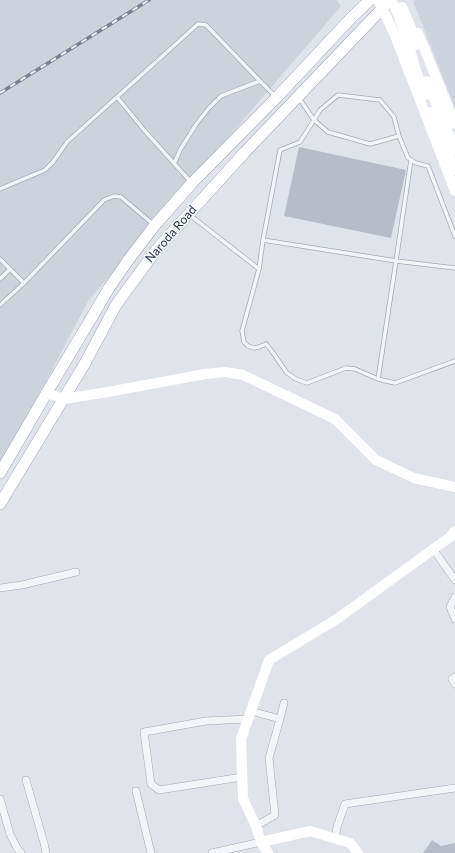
<!DOCTYPE html>
<style>
body{margin:0}
canvas{display:block;background:#e0e3e9}
</style>
<canvas width="455" height="853"></canvas>
<script>
const context = document.querySelector('canvas').getContext('2d');
context.lineJoin = 'round';
function paint(path, color) { context.fillStyle = color; context.fill(path, 'evenodd'); }
const shape = rows => new Path2D(rows.map(r => 'M' + r).join(''));
function stroke(path, color, width, dash) { context.strokeStyle = color; context.lineWidth = width; context.lineCap = dash ? 'butt' : 'round'; context.setLineDash(dash || []); context.stroke(path); }
function drawText(font, color, halo, rows, align = 'center') {
  context.font = font + ' Commissioner,sans-serif'; context.lineWidth = 3.5; context.setLineDash([]); context.textBaseline = 'middle'; context.strokeStyle = halo; context.fillStyle = color; for (const [text, x, y, turn = 0] of rows) {
    context.save(); context.translate(x, y); context.rotate((+turn || 0) * Math.PI / 180); context.textAlign = isNaN(turn) ? turn : align; if (halo) context.strokeText(text, 0, 0); context.fillText(text, 0, 0); context.restore();
  }
}
paint(shape([
 [0,0,337,0,341,6,88,301,0,470],
 [417,0,455,0,455,108,413,1]
]), '#ced2db');
paint(shape([
 [299,147,406,170,391,238,284,216],
 [432,840,441,846,455,843,455,853,423,853]
]), '#b7bcc6');
const lane = shape([
 [117,97,198,24,206,25,260,81,276,97],
 [399,136,408,158,416,163,428,166,455,236],
 [174,164,180,150,197,123,209,108,221,96,239,89,260,81],
 [0,189,45,170,53,162,67,142,117,97,144,130,190,181],
 [191,216,259,269,242,331,244,342,248,346,254,348,259,347,266,344,271,350,287,373,296,379,307,383,346,368,355,369,378,379,395,383,455,361],
 [263,240,280,150,300,142,314,120,320,110,338,95,380,100,394,117,399,136,370,144,328,132,314,120,299,98],
 [0,259,24,283],
 [259,269,263,240,396,261,411,160],
 [0,279,10,269],
 [0,305,24,283,104,200,114,196,121,197,154,225],
 [378,379,396,261,455,268]
]);
const street = shape([
 [433,549,455,580],
 [0,588,22,585,76,572],
 [455,597,450,607,455,619],
 [455,677,452,679,455,684],
 [251,711,280,719],
 [242,777,159,790,151,784,144,732,206,721,248,719],
 [26,780,44,843,46,853],
 [136,791,151,853],
 [0,799,10,834,17,848,21,853],
 [256,826,275,815,269,758,280,719,284,703],
 [335,839,337,827,345,804,455,788],
 [212,853,261,842]
]);
const primary = shape([
 [0,473,49,389,92,317,109,288,129,259,155,225,192,183,277,97,352,17,370,0],
 [0,504,84,365,116,305,157,249,245,152,377,14,390,0]
]);
stroke(lane, '#a5aab3', 5);
stroke(street, '#a5aab3', 8);
stroke(primary, '#9fa7b5', 12);
stroke(lane, '#f3f4f7', 3.5);
stroke(street, '#f3f4f7', 7);
stroke(shape([
 [378,0,394,33,455,191],
 [391,0,397,12,407,39,416,71,425,95],
 [402,7,410,25,416,45],
 [418,33,455,124],
 [427,81,455,150],
 [432,112,455,170],
 [46,393,64,399,108,392,205,374,225,372,243,375,335,419,376,460,414,478,455,487],
 [261,842,310,831,350,843,358,853],
 [268,853,261,842,256,826,243,799,241,739,269,660,337,619,450,537,455,531]
]), '#fff', 10);
stroke(primary, '#fff', 11);
const rail = shape([
 [0,93,149,0]
]);
stroke(rail, '#798193', 3.5);
stroke(rail, '#eff2f7', 2, [6]);
drawText('12px', '#283041', '#eff2f7', [
 ["Naroda Road",171,234,-49]
]);
</script>
